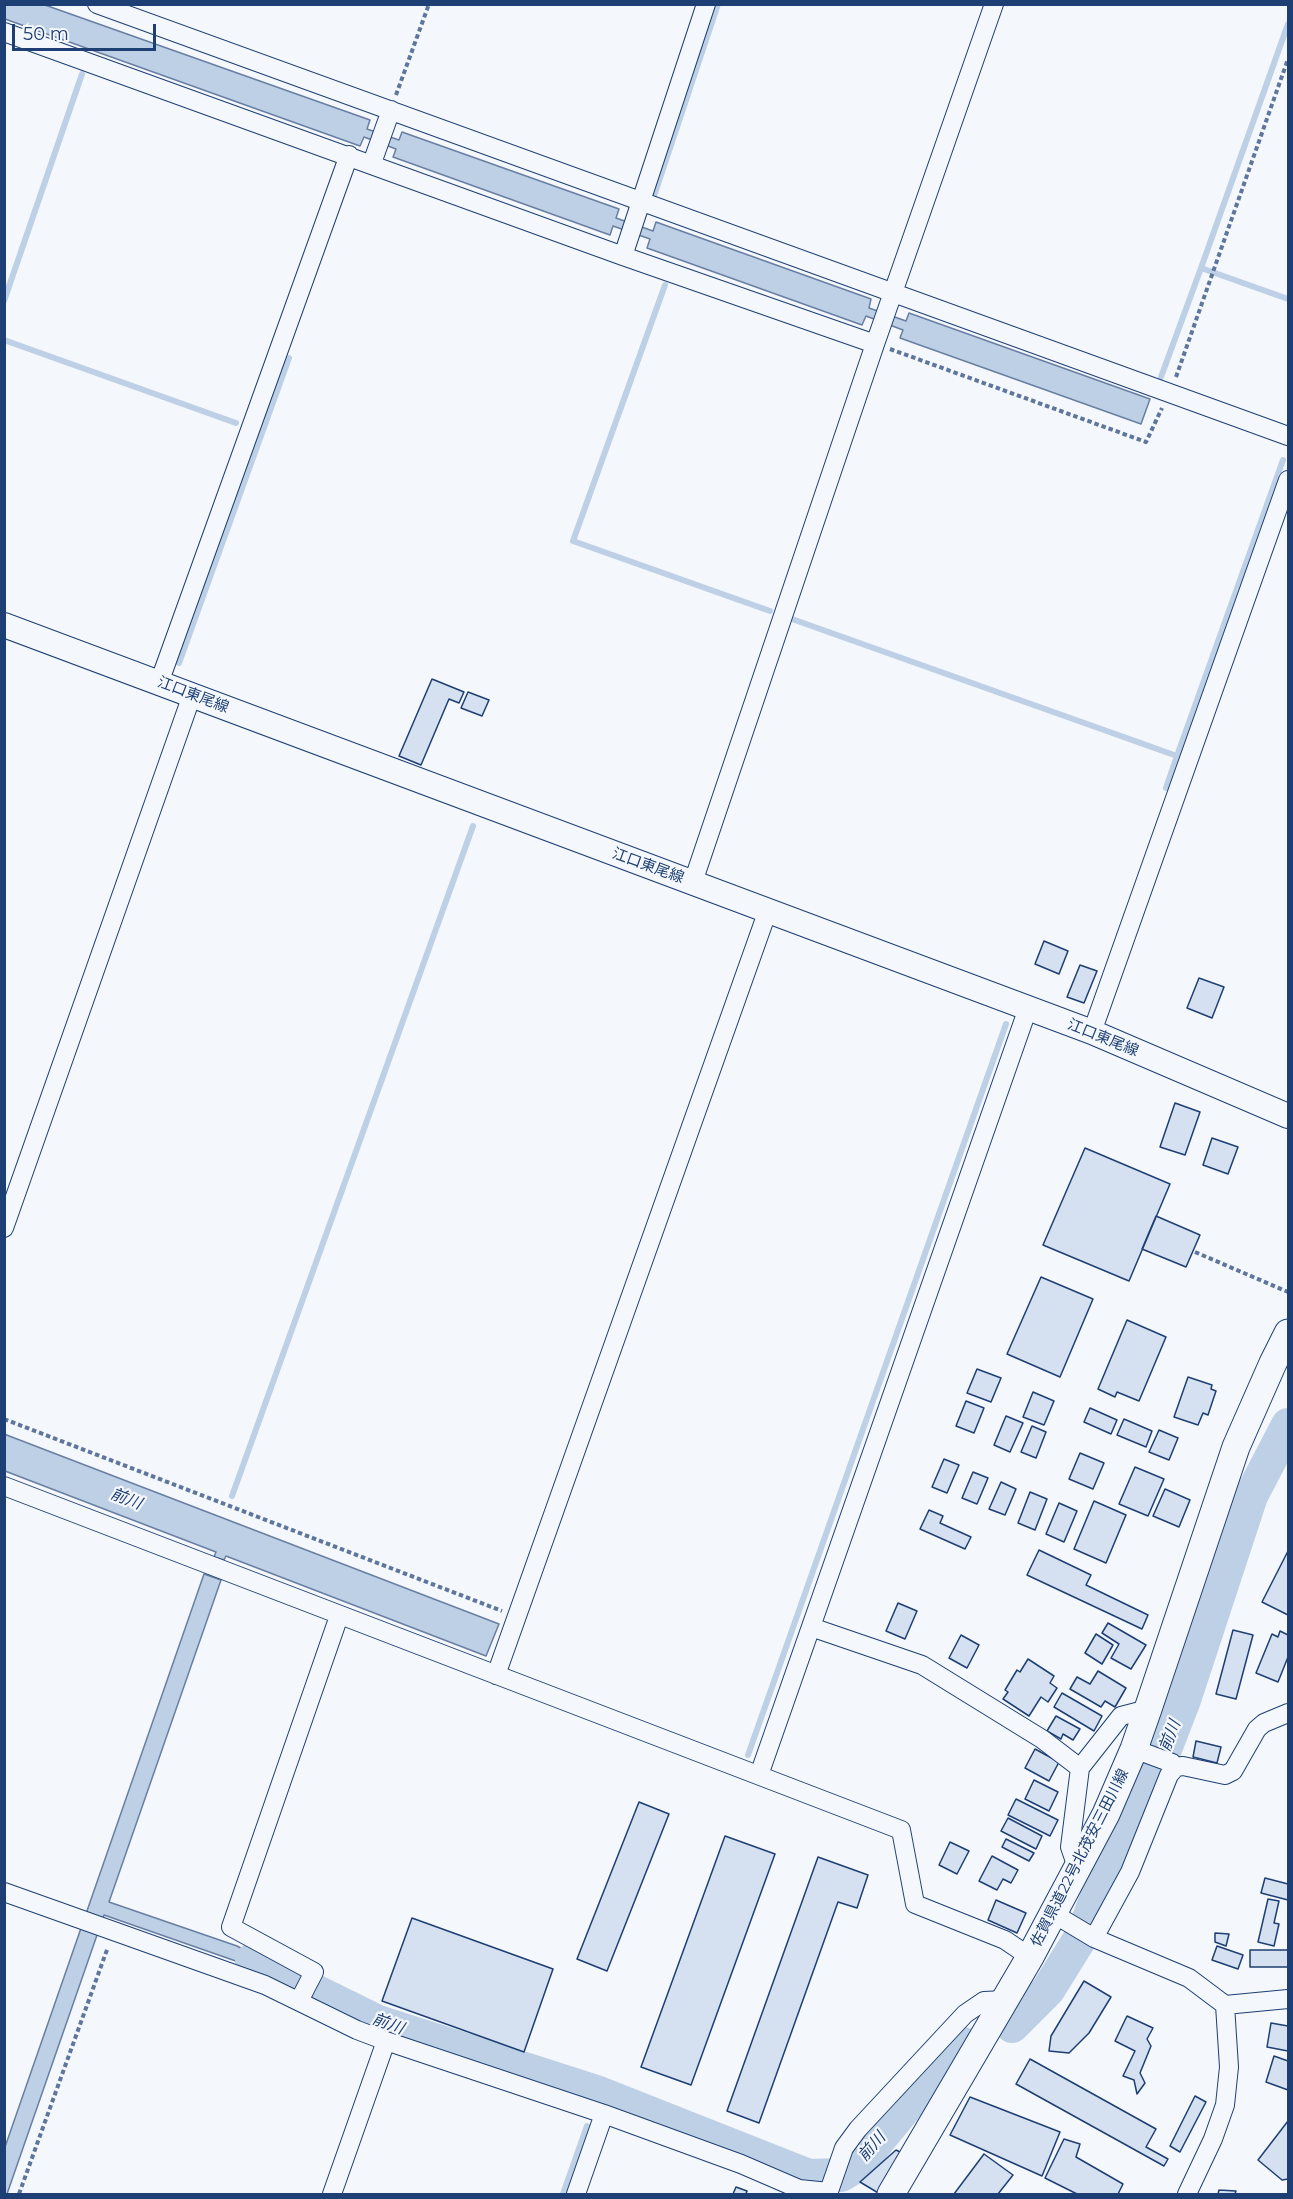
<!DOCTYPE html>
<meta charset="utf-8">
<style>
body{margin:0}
#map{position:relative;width:1293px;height:2199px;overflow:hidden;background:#f4f7fb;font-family:Montserrat,sans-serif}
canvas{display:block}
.frame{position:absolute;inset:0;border:6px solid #1d3f73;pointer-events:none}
.scale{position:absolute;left:12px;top:24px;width:144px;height:27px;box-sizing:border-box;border:3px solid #1d3f73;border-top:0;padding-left:8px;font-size:18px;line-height:21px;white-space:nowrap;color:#1d3f73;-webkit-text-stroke:4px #f4f7fb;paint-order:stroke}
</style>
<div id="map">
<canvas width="1293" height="2199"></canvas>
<div class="frame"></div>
<div class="scale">50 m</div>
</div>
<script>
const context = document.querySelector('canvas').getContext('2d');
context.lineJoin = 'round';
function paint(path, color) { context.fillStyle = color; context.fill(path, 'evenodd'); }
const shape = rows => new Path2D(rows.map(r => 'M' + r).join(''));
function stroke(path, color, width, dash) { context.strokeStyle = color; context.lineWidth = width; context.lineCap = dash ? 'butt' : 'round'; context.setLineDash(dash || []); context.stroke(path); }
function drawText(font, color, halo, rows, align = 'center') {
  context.font = font + ' Montserrat,"Noto Sans JP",sans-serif'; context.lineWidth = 4.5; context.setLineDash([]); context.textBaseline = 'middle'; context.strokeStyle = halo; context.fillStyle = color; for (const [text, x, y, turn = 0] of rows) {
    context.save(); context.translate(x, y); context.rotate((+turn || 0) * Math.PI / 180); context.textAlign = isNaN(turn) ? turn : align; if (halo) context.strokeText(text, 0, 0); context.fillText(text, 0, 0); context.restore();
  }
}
const water = shape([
 [5,5,45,5,370,120,367,129,399,140,402,132,619,209,616,218,653,231,656,222,871,299,869,308,906,321,909,313,1150,399,1141,424,900,338,903,330,866,316,862,325,647,248,650,239,613,226,610,235,393,157,396,149,364,137,360,146,5,19,5,5],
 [4,1434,499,1624,486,1656,226,1556,224,1560,214,1557,216,1552,5,1471,4,1434],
 [204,1574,221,1580,109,1902,237,1946,295,1977,291,1983,250,1966,104,1915,7,2194,5,2194,5,2147,204,1574]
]);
paint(water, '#bed0e5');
stroke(water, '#687fa3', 1.5);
stroke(shape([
 [654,196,718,4],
 [1201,268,1288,24],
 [665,285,573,541,770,611],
 [4,301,82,74],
 [4,340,236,423],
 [1161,377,1201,268,1288,299],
 [792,619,1177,756,1166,788],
 [179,663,289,358],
 [1177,756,1283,460],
 [232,1496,473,826],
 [748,1755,1006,1024],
 [563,2194,587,2126]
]), '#bed0e5', 6);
stroke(shape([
 [252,1960,378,2022,599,2093,809,2176,841,2175,859,2164,933,2074,964,2044],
 [1012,2026,1048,1990,1084,1932,1105,1875,1154,1778,1184,1700,1251,1496,1288,1425]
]), '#bed0e5', 34);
const building = shape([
 [432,679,464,692,459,703,449,699,421,765,399,756,432,679],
 [468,692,489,700,482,716,461,708,468,692],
 [1044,941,1068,951,1059,974,1035,964,1044,941],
 [1080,965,1097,971,1084,1003,1067,997,1080,965],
 [1199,978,1224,987,1212,1018,1187,1008,1199,978],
 [1175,1103,1200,1112,1185,1155,1160,1147,1175,1103],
 [1212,1138,1238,1147,1228,1174,1203,1165,1212,1138],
 [1085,1148,1170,1184,1129,1281,1043,1245,1085,1148],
 [1156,1216,1200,1235,1186,1267,1142,1249,1156,1216],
 [1041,1277,1093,1299,1060,1377,1007,1354,1041,1277],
 [1127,1320,1166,1337,1139,1401,1117,1392,1115,1397,1098,1389,1127,1320],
 [977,1369,1001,1378,991,1402,967,1393,977,1369],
 [1188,1377,1212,1385,1211,1389,1216,1391,1208,1415,1203,1413,1198,1425,1174,1417,1188,1377],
 [1033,1392,1054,1401,1044,1425,1023,1417,1033,1392],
 [966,1401,984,1408,974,1433,956,1426,966,1401],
 [1090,1408,1117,1420,1111,1434,1084,1422,1090,1408],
 [1006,1416,1023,1423,1010,1452,994,1445,1006,1416],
 [1124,1419,1152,1431,1146,1447,1117,1435,1124,1419],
 [1032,1426,1046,1432,1036,1458,1021,1452,1032,1426],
 [1159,1430,1178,1438,1169,1460,1149,1452,1159,1430],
 [1080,1453,1104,1463,1093,1489,1069,1479,1080,1453],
 [944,1459,959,1465,947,1493,932,1487,944,1459],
 [1135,1467,1164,1479,1148,1516,1119,1504,1135,1467],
 [973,1472,988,1478,977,1504,962,1498,973,1472],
 [1001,1482,1016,1489,1005,1515,989,1509,1001,1482],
 [1165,1489,1190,1500,1179,1527,1153,1516,1165,1489],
 [1030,1492,1047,1499,1035,1530,1018,1523,1030,1492],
 [1094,1501,1126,1515,1106,1563,1074,1549,1094,1501],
 [1059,1503,1077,1511,1064,1542,1046,1534,1059,1503],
 [929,1510,943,1516,940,1523,971,1537,965,1549,920,1529,929,1510],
 [1039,1550,1091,1575,1086,1585,1148,1615,1142,1629,1027,1575,1039,1550],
 [1288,1551,1288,1615,1262,1602,1288,1551],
 [898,1603,917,1611,905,1639,886,1631,898,1603],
 [1108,1623,1146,1645,1131,1669,1111,1658,1119,1644,1102,1633,1108,1623],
 [1233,1630,1253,1635,1236,1699,1216,1694,1233,1630],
 [1280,1631,1288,1635,1288,1657,1278,1682,1256,1673,1272,1634,1278,1637,1280,1631],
 [1096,1634,1113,1645,1102,1664,1085,1653,1096,1634],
 [961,1635,979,1645,967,1668,949,1658,961,1635],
 [1028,1659,1054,1676,1050,1683,1057,1688,1048,1702,1041,1697,1029,1716,1003,1699,1008,1692,1005,1690,1017,1670,1020,1672,1028,1659],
 [1098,1671,1126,1688,1115,1707,1105,1701,1101,1707,1070,1689,1077,1677,1090,1684,1098,1671],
 [1062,1693,1102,1716,1094,1731,1054,1707,1062,1693],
 [1056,1716,1080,1729,1073,1740,1063,1734,1061,1739,1047,1731,1056,1716],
 [1196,1741,1221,1747,1217,1763,1193,1757,1196,1741],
 [1035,1749,1059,1762,1049,1781,1025,1768,1035,1749],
 [1034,1780,1058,1792,1049,1811,1025,1799,1034,1780],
 [1016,1799,1058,1820,1050,1836,1008,1815,1016,1799],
 [639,1802,669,1814,607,1971,577,1959,639,1802],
 [1008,1818,1042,1836,1036,1849,1001,1831,1008,1818],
 [725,1836,775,1854,691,2085,641,2067,725,1836],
 [1006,1839,1034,1853,1029,1861,1002,1847,1006,1839],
 [950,1842,969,1851,957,1874,939,1865,950,1842],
 [992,1856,1018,1870,1011,1883,1003,1879,997,1890,979,1881,992,1856],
 [818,1857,868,1875,857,1908,838,1902,759,2123,727,2111,818,1857],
 [1265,1878,1288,1884,1288,1900,1261,1893,1265,1878],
 [1268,1899,1279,1901,1274,1923,1279,1924,1274,1946,1258,1942,1268,1899],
 [996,1900,1026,1913,1017,1933,988,1920,996,1900],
 [412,1918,553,1969,524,2052,382,2001,412,1918],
 [1215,1933,1229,1934,1226,1946,1215,1942,1215,1933],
 [1217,1946,1243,1955,1238,1969,1212,1960,1217,1946],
 [1250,1950,1288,1950,1288,1967,1250,1967,1250,1950],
 [1084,1981,1111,1997,1089,2033,1069,2053,1049,2051,1051,2036,1084,1981],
 [1127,2016,1153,2028,1147,2039,1151,2046,1140,2073,1145,2083,1137,2094,1134,2080,1123,2076,1135,2051,1115,2041,1127,2016],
 [1271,2023,1288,2026,1288,2051,1267,2047,1271,2023],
 [1274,2056,1288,2061,1288,2090,1266,2082,1274,2056],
 [1030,2059,1156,2129,1146,2147,1168,2159,1164,2166,1016,2084,1030,2059],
 [1195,2096,1206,2102,1180,2152,1170,2146,1195,2096],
 [970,2097,1060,2132,1042,2176,950,2135,970,2097],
 [1288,2121,1288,2179,1282,2180,1258,2160,1288,2121],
 [1064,2139,1080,2144,1076,2157,1123,2184,1118,2194,1077,2194,1045,2178,1064,2139],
 [896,2150,904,2154,880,2194,860,2182,896,2150],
 [984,2154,1013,2175,998,2194,954,2194,984,2154],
 [736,2187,747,2191,746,2194,733,2194,736,2187],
 [1219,2190,1236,2191,1235,2194,1218,2194,1219,2190]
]);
paint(building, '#d5e0f0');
stroke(building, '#1d3f73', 1.5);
const street = shape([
 [97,4,1288,436],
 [4,32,623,256,875,344],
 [372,163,391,110],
 [623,256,706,4],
 [159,683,349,155],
 [693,882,875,344,994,4],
 [1092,1032,1288,480],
 [4,1228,192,695],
 [4,1486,901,1830,915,1904,1005,1940,1030,1957],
 [811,1627,922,1665,1042,1739,1080,1768],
 [496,1675,768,910],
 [1134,1749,1172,1763,1176,1767],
 [759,1775,1028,1008],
 [1078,1870,1070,1847,1080,1768,1121,1716,1148,1709],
 [4,1892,265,1985,357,2030,386,2041,604,2114,741,2164,799,2189,829,2192],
 [1054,1914,1094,1938,1189,1978,1225,2005,1288,1999],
 [1094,1938,1130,1872,1169,1775,1176,1767,1183,1766,1225,1775,1233,1771,1257,1729,1264,1723,1288,1713],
 [299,2001,314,1972,231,1927,339,1616],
 [332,2194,386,2041],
 [576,2194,604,2114],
 [828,2194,844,2148,858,2129,965,2014,984,2001,1005,2000],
 [1187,2194,1213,2139,1225,2105,1229,2067,1225,2005]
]);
const secondary = shape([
 [4,625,1092,1032,1288,1116]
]);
const primary = shape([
 [891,2194,1030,1957,1106,1814,1134,1749,1148,1709,1236,1447,1273,1363,1288,1333]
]);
stroke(street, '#1d3f73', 20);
stroke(secondary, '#1d3f73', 26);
stroke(primary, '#1d3f73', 29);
stroke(shape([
 [396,95,429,4],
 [890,349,1146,442,1162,408],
 [1176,377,1288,59],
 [1195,1252,1288,1292],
 [4,1419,502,1611],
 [19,2194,108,1947]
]), '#5e769c', 4, [4.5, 3]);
stroke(street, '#f4f7fb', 18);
stroke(secondary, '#f4f7fb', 24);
stroke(primary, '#f4f7fb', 27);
drawText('15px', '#1d3f73', '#f4f7fb', [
 ["江口東尾線",193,695,21],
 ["江口東尾線",648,866,20],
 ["江口東尾線",1103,1038,22],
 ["佐賀県道22号北茂安三田川線",1080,1858,-63]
]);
drawText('italic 16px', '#1d3f73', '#f4f7fb', [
 ["前川",126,1499,21],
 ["前川",1170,1736,-69],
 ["前川",388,2024,20],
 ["前川",872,2147,-49]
]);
</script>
